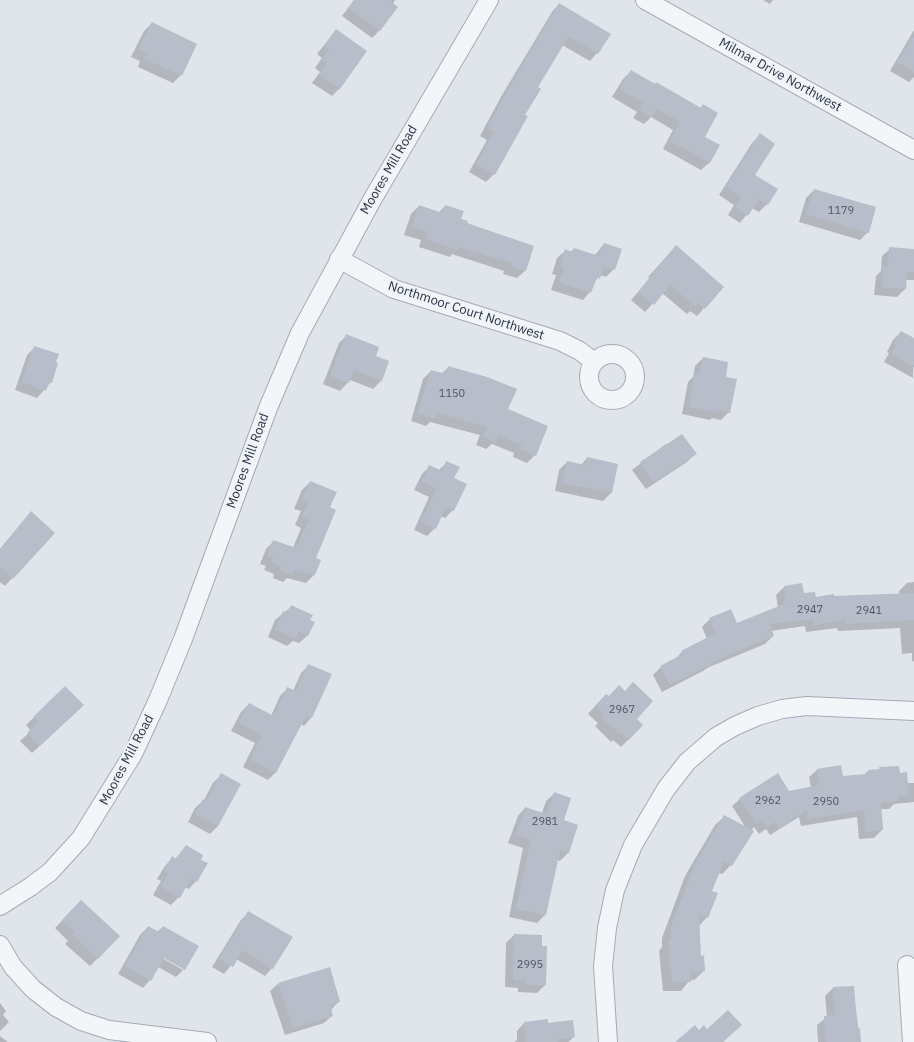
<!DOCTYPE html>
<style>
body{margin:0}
canvas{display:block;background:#e0e4eb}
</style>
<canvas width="914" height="1042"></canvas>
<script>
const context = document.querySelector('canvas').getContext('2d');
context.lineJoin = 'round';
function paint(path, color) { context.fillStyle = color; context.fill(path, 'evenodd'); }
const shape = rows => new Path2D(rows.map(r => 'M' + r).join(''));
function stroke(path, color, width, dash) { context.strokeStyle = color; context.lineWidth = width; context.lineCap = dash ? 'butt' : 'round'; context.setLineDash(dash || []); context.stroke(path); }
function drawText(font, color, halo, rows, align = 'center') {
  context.font = font + ' "IBM Plex Sans",sans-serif'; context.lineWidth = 4; context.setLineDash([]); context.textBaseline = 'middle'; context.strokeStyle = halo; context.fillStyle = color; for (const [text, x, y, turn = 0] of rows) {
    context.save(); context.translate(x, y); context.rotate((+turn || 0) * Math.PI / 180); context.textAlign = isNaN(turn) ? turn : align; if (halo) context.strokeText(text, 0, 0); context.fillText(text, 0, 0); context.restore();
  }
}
paint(shape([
 [354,0,395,0,380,30,372,38,342,16],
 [763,0,773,0,770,4],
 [559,4,597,53,590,61,562,45,537,87,494,174,486,182,469,172,487,140,480,136,502,95,552,12],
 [152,23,181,75,173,83,138,67,140,61,131,57,144,31],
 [336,30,366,51,339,89,332,96,312,83,320,72,315,68,322,58,317,54],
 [914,30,914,77,909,82,890,71],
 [631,71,700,109,703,105,704,138,719,146,709,163,701,170,663,149,673,130,651,117,644,124,633,118,637,112,612,97,623,79],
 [760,135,754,175,767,204,759,212,752,208,740,223,728,215,734,205,719,195,752,143],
 [814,190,868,232,860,240,799,222,806,198],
 [419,206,438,213,445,206,525,271,517,278,503,274,504,271,452,254,450,257,419,247,421,240,404,235,411,214],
 [604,244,614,269,606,277,600,275,593,284,590,292,583,300,551,290,556,275,552,274,557,258,565,251,570,252,574,249,595,255],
 [676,246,704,308,697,316,690,311,687,314,662,293,645,312,631,300,650,278,648,277],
 [890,249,914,250,914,280,905,280,905,289,897,297,874,295,876,276,881,271,882,256],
 [901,332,914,339,913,378,884,362,889,353,887,352,893,340],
 [346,336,375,356,388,362,381,381,373,389,350,380,340,391,323,384,339,343],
 [35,347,51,382,37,398,15,390,27,355],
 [703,358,724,378,729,412,721,420,712,418,710,420,682,414,688,382,693,377,695,366],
 [449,367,507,410,535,455,527,463,513,457,514,453,492,444,486,449,476,445,480,435,430,422,426,426,411,421,423,379,431,371,441,374],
 [666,444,695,454,687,462,646,489,632,470],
 [587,458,617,465,611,493,603,501,555,491,559,470,567,462,581,465],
 [447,462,453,478,453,510,445,518,440,516,435,528,427,536,414,530,429,497,414,490,422,474,429,467,439,470],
 [310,482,329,508,315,558,314,575,306,583,287,578,283,582,273,578,274,574,264,570,266,566,260,564,266,549,274,541,293,548,301,528,295,525,301,511,294,509,302,490],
 [24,521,12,578,5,586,0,582,0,549],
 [914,582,914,661,912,662,912,653,902,654,900,628,838,631,837,628,806,632,805,626,771,631,773,636,765,644,707,668,703,671,662,692,653,675,661,667,674,660,682,652,707,639,702,627,710,619,736,625,778,608,776,595,784,587,815,598,833,598,899,594,899,591,907,583],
 [291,607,313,622,307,636,299,643,293,641,287,646,268,637,275,620],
 [309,665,311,718,304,726,301,724,276,772,268,780,243,767,255,743,231,731,241,712,249,704,271,716,280,696,288,688,293,691,301,673],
 [65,687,75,713,32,753,20,741,31,731,26,725],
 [598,703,636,719,629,739,621,747,613,740,611,742,595,726,598,723,588,714],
 [880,768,899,774,907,783,914,783,914,802,894,804,889,809,880,809,882,830,874,838,859,839,857,817,801,826,799,817,770,835,766,829,759,834,754,827,751,831,731,865,722,874,719,873,711,891,707,917,699,926,700,957,704,971,694,980,690,980,681,991,663,991,659,951,662,947,662,938,685,876,715,825,725,816,746,828,732,806,740,799,811,788,809,777,817,770,842,777,864,775,868,771,877,771],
 [221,775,240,785,218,826,210,834,188,822,195,808,204,800,213,783],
 [554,794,562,820,577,826,568,853,560,861,557,860,545,915,537,923,509,917,523,848,508,843,518,816,525,808,542,813,546,801],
 [186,846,196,881,189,889,185,887,179,897,171,905,153,895,161,881,157,879,165,866,172,858,175,859],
 [73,909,98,958,90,966,65,944,68,941,55,928],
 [249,912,272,968,265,976,236,959,224,974,212,967,241,920],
 [148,927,157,932,163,927,184,969,176,977,158,967,150,980,143,988,118,974,140,935],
 [160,955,183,968,183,970,159,956],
 [514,935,541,947,546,947,545,985,537,993,518,992,518,988,505,987,506,943],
 [278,984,339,1001,331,1010,332,1016,324,1023,285,1035,270,991],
 [853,987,860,1042,818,1042,817,1025,827,1017,825,996,833,988],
 [0,1003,6,1011,3,1015,9,1022,0,1031],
 [524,1023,574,1037,568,1042,514,1042,517,1040,517,1031],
 [0,1036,8,1042,0,1042]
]), '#0003');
paint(shape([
 [355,0,389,0,398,7,380,31,349,8],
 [559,3,611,34,598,54,569,36,538,87,541,89,525,115,528,116,495,175,476,164,494,132,487,128,510,86],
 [152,22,197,44,182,76,145,59,148,53,138,49],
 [336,29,367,51,340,89,319,74,327,63,322,60,329,49,324,46],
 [914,34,914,72,897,62],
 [631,70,655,84,656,82,701,108,703,104,718,113,705,137,720,145,710,163,670,141,680,122,657,109,652,117,640,110,644,103,619,89],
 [760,133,775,144,755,175,778,189,768,205,759,199,748,216,735,207,741,197,726,187],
 [814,189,876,207,869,233,806,214],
 [419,205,442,213,445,205,464,211,461,219,468,221,467,223,534,246,526,271,511,266,512,263,459,247,458,250,426,239,428,232,412,227],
 [604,243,622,249,615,270,604,266,600,279,597,277,591,293,559,282,564,268,560,266,565,249,572,252,574,248,599,256],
 [676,245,724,287,705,309,698,303,696,307,670,285,654,305,638,292],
 [889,247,914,249,914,272,907,272,906,289,882,288,883,267,888,267],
 [901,331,914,338,914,367,891,354,896,345,894,344],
 [346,334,379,347,376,356,389,361,382,381,354,370,349,383,330,376],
 [34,346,59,354,56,362,58,363,52,383,49,382,46,391,22,382],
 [703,357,728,362,726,377,737,379,730,413,719,410,718,412,689,407,695,373,699,374],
 [448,366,487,377,517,389,508,409,548,426,536,456,520,449,522,445,498,435,495,442,483,437,487,427,436,413,435,418,418,413,431,370,446,374],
 [682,434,697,454,654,482,640,462],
 [587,457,618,464,612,493,562,483,567,461,585,465],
 [446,461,460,467,454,478,467,484,454,511,446,507,436,529,421,522,436,489,422,482,429,465,442,471],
 [310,481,337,492,330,507,336,510,316,558,321,560,315,575,294,570,292,575,280,570,281,566,271,562,273,558,267,556,273,540,296,548,309,520,302,517,308,503,301,501],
 [31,511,55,533,13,579,0,567,0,549],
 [802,583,804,593,815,592,816,597,834,594,834,596,914,593,914,620,845,624,845,620,814,625,813,619,770,624,774,636,711,662,712,664,670,685,660,666,683,654,681,651,716,633,709,618,731,609,737,623,784,604,783,601,786,601,784,586],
 [291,605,313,615,310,620,315,622,308,636,299,632,296,639,275,629,283,611,287,613],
 [308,664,332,674,312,718,306,716,276,773,250,759,262,735,239,723,249,703,274,716,287,687,296,691],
 [633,682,653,701,637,719,643,725,629,740,622,733,620,734,602,718,605,715,595,706,606,694,609,696,619,685,625,691],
 [65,686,84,705,40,746,27,733,38,722,33,717],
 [841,765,843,776,868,774,868,770,880,769,879,767,899,766,900,773,907,772,909,796,898,797,898,801,881,803,883,830,866,832,864,810,808,819,807,810,779,828,775,822,767,827,761,818,757,825,739,798,778,773,789,791,819,785,817,769],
 [221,773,241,784,218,826,195,814,203,799,206,801],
 [554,792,571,798,564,820,578,825,569,853,560,851,546,915,516,909,531,840,516,835,525,807,546,814],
 [724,815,754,831,732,866,724,861,712,891,718,893,708,918,699,914,701,956,704,955,705,971,691,972,691,982,672,982,668,940,671,940,671,927,694,866],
 [186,845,203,855,201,860,208,863,197,882,191,878,180,898,161,887,168,873,164,871,172,856,176,859],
 [81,900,120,936,98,959,72,935,75,932,62,920],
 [248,911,293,937,273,969,243,950,233,967,219,959],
 [148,926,159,932,163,926,199,946,185,970,164,958,151,981,125,966],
 [514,934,542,935,542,946,547,946,546,985,525,985,525,980,513,980],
 [330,967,340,1002,330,1005,333,1016,293,1028,278,983],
 [854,986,857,1024,859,1029,860,1028,861,1042,826,1042,824,1016,835,1015,833,987],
 [728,1010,742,1025,723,1042,675,1042,695,1025,699,1030,704,1025,707,1029],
 [548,1019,548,1023,573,1020,575,1037,558,1039,558,1042,526,1042,524,1022]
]), '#b7bdc9');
const minor = shape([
 [645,0,914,150],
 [339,259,394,289,560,341,580,351,594,362],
 '589 377a23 23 0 1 1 46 0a23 23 0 1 1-46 0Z',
 [0,906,30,887,50,872,81,838,133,754,158,700,183,639,268,408,300,333,372,200,489,0],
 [0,945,13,967,33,989,56,1007,81,1021,109,1030,207,1042],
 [907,965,912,1042],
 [608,1042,603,966,607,928,615,890,633,845,666,789,687,762,716,737,735,726,758,716,782,709,807,706,914,711]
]);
stroke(minor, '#a5abb6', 20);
stroke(minor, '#f3f5f8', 18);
drawText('11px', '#4b5565', null, [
 ["1179",841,211],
 ["1150",452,394],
 ["2947",810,610],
 ["2941",869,611],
 ["2967",622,710],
 ["2962",768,801],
 ["2950",826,802],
 ["2981",545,822],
 ["2995",530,965]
]);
drawText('13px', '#273244', '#f0f3f8', [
 ["Milmar Drive Northwest",780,75,29],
 ["Moores Mill Road",389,170,-60],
 ["Northmoor Court Northwest",466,311,18],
 ["Moores Mill Road",248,461,-70],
 ["Moores Mill Road",127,760,-62]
]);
</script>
